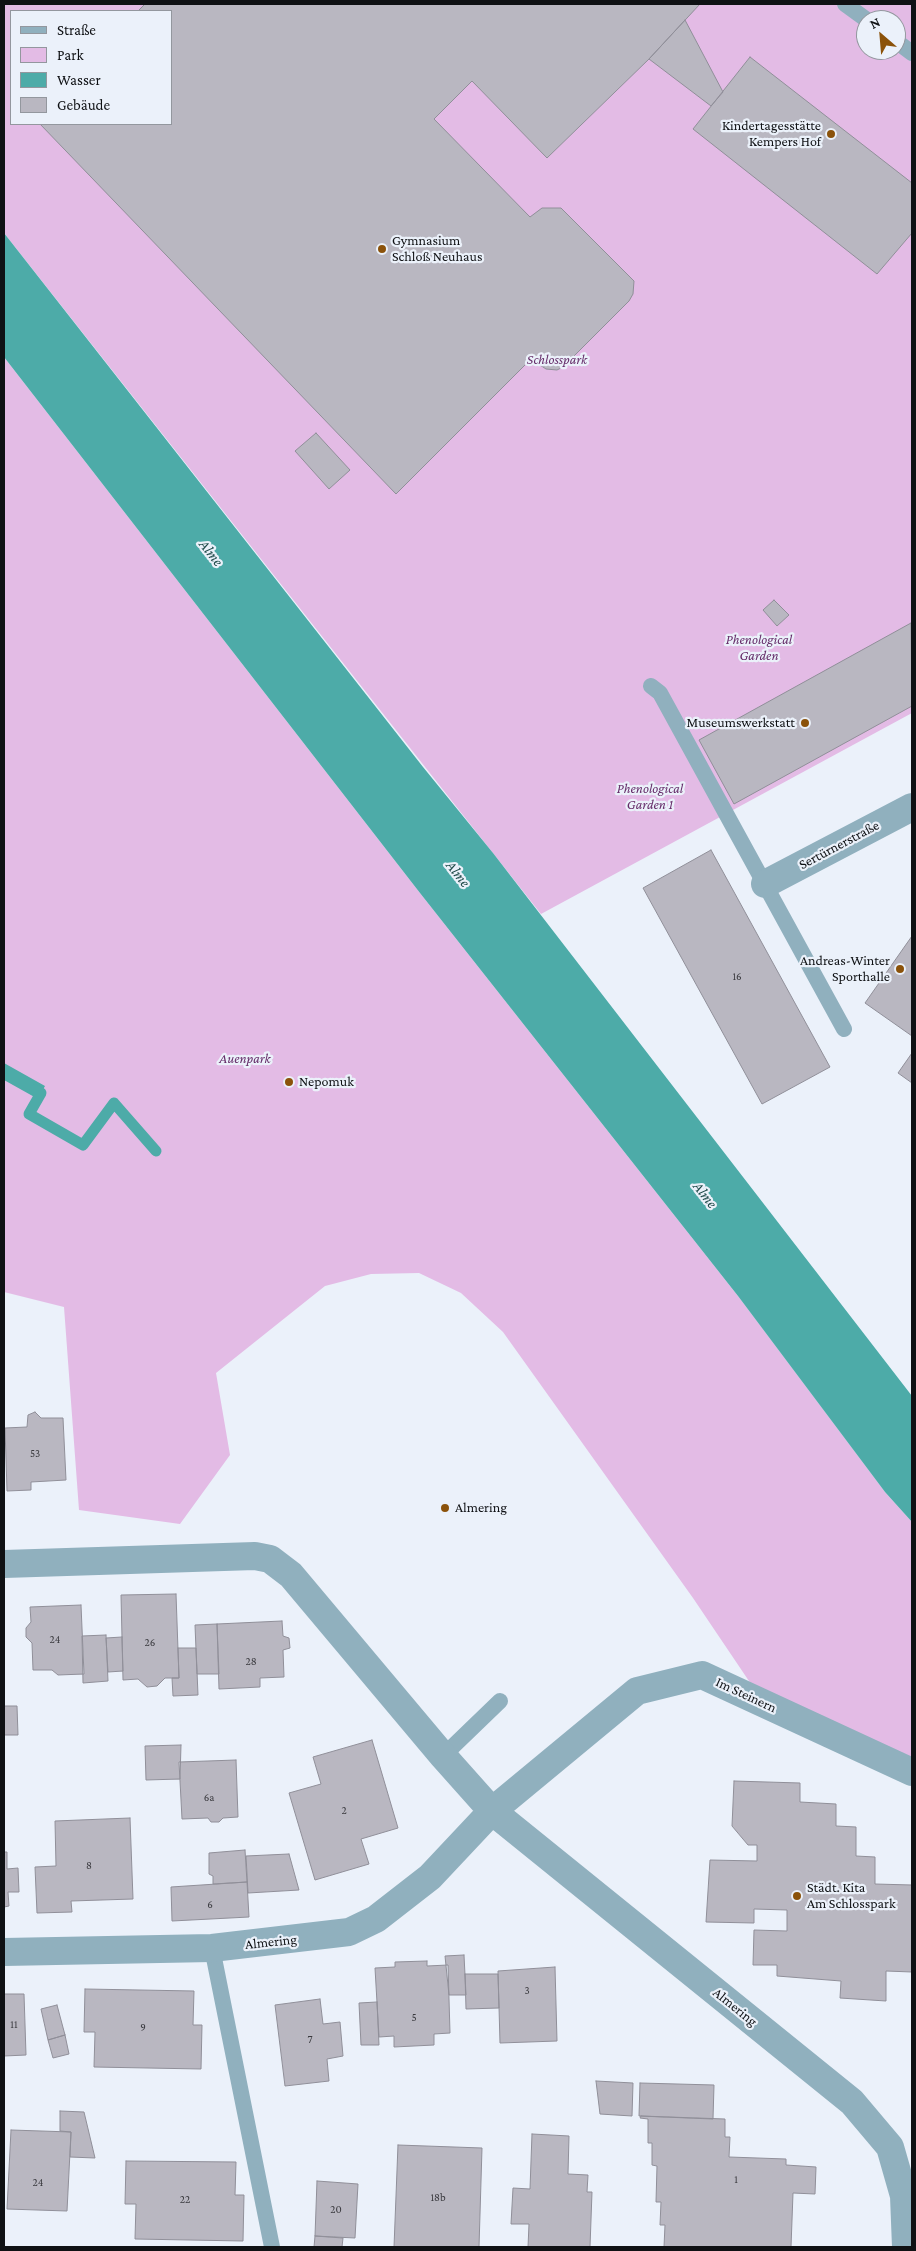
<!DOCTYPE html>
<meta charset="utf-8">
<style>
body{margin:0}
#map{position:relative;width:916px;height:2251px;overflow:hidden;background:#ebf1fa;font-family:"Crimson Pro",serif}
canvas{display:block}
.frame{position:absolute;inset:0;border:5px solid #0f1114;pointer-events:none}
.legend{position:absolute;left:10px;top:10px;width:162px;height:115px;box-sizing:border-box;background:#ebf1fa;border:1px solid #93979e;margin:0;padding:6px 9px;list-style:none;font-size:15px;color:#0f1114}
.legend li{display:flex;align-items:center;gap:10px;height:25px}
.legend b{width:25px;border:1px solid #93979e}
.north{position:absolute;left:856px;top:10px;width:50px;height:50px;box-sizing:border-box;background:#ebf1fa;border:1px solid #93979e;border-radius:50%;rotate:333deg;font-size:14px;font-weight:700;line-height:20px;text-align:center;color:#0f1114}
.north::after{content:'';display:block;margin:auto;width:18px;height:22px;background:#8b520a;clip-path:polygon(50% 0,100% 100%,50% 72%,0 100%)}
</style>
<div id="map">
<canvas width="916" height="2251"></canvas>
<div class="frame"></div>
<ul class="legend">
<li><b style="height:6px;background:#90b0be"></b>Straße</li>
<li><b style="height:14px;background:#e3bbe5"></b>Park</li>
<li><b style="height:14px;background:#4daba8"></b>Wasser</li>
<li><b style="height:14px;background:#b9b7c1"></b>Gebäude</li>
</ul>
<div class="north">N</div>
</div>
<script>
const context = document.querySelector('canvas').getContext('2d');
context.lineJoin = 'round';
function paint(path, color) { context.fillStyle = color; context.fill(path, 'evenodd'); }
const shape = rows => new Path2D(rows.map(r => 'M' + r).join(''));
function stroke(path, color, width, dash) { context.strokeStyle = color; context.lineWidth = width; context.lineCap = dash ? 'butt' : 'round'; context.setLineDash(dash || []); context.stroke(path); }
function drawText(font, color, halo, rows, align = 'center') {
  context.font = font + ' "Crimson Pro",serif'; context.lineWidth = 4.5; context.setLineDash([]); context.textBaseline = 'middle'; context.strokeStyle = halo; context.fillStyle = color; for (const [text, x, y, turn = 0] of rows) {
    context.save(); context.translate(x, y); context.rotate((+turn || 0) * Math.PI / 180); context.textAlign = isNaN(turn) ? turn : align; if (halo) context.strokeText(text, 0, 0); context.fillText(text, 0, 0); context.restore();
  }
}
paint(shape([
 [4,4,912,4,912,713,541,914,4,233],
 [11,11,171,11,171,124,11,124],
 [866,20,896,20,896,50,866,50],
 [4,357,420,893,738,1296,885,1492,912,1522,912,1760,755,1690,693,1598,503,1332,461,1293,419,1273,371,1274,325,1286,216,1373,230,1455,180,1524,79,1510,64,1307,4,1292]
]), '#e3bbe5');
paint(shape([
 [4,233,423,767,493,853,912,1396,912,1522,885,1492,738,1296,420,893,4,357],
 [4,1063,45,1086,38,1099,4,1080]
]), '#4daba8');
stroke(shape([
 [35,1090,41,1093,29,1114,83,1145,114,1103,156,1151]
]), '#4daba8', 11);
const building = shape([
 [145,4,700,4,649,59,547,158,472,81,434,119,530,217,542,208,561,208,634,281,633,294,629,301,563,367,557,370,546,369,531,359,396,494,40,124,171,124,171,11,138,11,145,4],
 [685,20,723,92,711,106,649,59,685,20],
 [750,57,912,183,912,233,877,274,693,129,750,57],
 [316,433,350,470,329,489,295,451,316,433],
 [774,600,789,615,777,626,763,610,774,600],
 [911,623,912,706,734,804,699,740,911,623],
 [711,850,830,1067,762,1104,643,888,711,850],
 [912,936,912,1036,865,1003,912,936],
 [912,1053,912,1083,898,1073,912,1053],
 [35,1412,41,1418,63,1418,66,1480,31,1482,31,1490,7,1491,5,1428,27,1427,28,1415,35,1412],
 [176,1594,179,1678,165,1678,157,1686,147,1687,138,1679,123,1680,121,1595,176,1594],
 [81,1605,84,1674,58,1675,52,1670,33,1670,32,1643,26,1637,26,1628,31,1622,30,1607,81,1605],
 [282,1621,283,1636,289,1638,290,1648,283,1650,284,1677,260,1678,260,1687,219,1689,217,1624,282,1621],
 [217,1624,219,1674,197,1674,195,1625,217,1624],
 [106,1635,108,1681,83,1683,82,1636,106,1635],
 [122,1637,123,1671,108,1672,106,1638,122,1637],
 [178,1648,196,1648,198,1695,173,1696,172,1678,179,1678,178,1648],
 [4,1706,17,1706,18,1735,4,1735,4,1706],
 [372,1740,398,1828,361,1839,369,1864,315,1880,289,1793,321,1784,313,1757,372,1740],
 [181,1745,180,1779,146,1780,145,1746,181,1745],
 [236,1760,238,1817,223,1818,219,1822,211,1822,208,1818,182,1819,179,1762,236,1760],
 [734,1781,800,1783,800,1802,836,1804,836,1826,856,1827,856,1856,875,1857,875,1884,912,1885,912,1972,886,1971,886,2001,840,1998,841,1981,777,1976,777,1965,753,1965,754,1930,787,1931,787,1910,754,1909,754,1923,706,1922,710,1860,757,1861,757,1845,748,1845,732,1826,734,1781],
 [130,1818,133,1899,71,1901,72,1912,37,1913,35,1867,56,1866,55,1821,130,1818],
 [245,1850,247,1882,213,1884,213,1876,209,1874,209,1853,245,1850],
 [4,1852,7,1852,7,1869,18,1868,19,1892,8,1892,9,1906,4,1907,4,1852],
 [289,1854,299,1890,248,1893,246,1856,289,1854],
 [247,1882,249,1917,172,1921,171,1887,247,1882],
 [464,1955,466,1995,449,1995,445,1956,464,1955],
 [427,1961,427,1966,448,1965,450,2033,434,2034,434,2045,394,2047,394,2036,379,2037,375,1968,395,1967,395,1962,427,1961],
 [555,1967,557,2041,500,2043,498,1971,555,1967],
 [465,1974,498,1974,499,2008,466,2009,465,1974],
 [85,1989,194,1991,193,2025,202,2025,201,2069,94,2067,95,2032,84,2032,85,1989],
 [4,1994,24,1994,26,2055,4,2056,4,1994],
 [320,1999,323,2024,340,2022,343,2056,327,2059,329,2081,285,2086,275,2005,320,1999],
 [377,2002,379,2045,361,2045,359,2003,377,2002],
 [57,2005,65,2035,48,2040,41,2009,57,2005],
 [65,2035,69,2054,53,2058,48,2040,65,2035],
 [596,2081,633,2083,632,2116,600,2114,596,2081],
 [640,2083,714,2085,713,2119,639,2116,640,2083],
 [60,2111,84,2112,95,2158,70,2157,71,2132,60,2131,60,2111],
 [641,2116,725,2119,725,2137,730,2137,729,2157,786,2159,786,2165,816,2167,815,2194,793,2193,791,2247,664,2247,665,2225,660,2225,661,2202,656,2202,657,2166,652,2165,652,2143,648,2143,648,2119,640,2118,641,2116],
 [11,2130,71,2132,67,2211,7,2209,11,2130],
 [532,2134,569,2136,568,2174,588,2175,587,2192,592,2192,590,2247,528,2247,529,2224,511,2224,513,2188,530,2189,532,2134],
 [398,2145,482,2148,479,2247,394,2247,398,2145],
 [126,2161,236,2162,235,2195,244,2195,243,2241,135,2239,136,2204,125,2204,126,2161],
 [317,2181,358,2184,355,2238,315,2236,317,2181],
 [315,2236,343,2238,342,2247,314,2247,315,2236]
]);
paint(building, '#b9b7c1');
stroke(building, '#908f99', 1);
stroke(shape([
 [845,4,867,20],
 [896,41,912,53],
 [651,686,660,693,844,1029],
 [443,1756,500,1701],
 [212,1948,272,2247]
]), '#90b0be', 16);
stroke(shape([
 [765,884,912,807],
 [4,1564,255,1556,270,1559,291,1575,443,1756,492,1811,852,2102,890,2147,904,2196,906,2247],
 [4,1952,212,1948,349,1932,376,1919,430,1877,492,1811,637,1691,702,1675,912,1772]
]), '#90b0be', 28);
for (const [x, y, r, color] of [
 [831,134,5,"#8b520a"],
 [382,249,5,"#8b520a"],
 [805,723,5,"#8b520a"],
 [900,969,5,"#8b520a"],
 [289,1082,5,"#8b520a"],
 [445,1508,5,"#8b520a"],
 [797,1896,5,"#8b520a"]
]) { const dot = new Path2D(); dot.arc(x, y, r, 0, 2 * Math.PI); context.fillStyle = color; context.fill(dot); stroke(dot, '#ebf1fa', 2); }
drawText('11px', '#3a3a3f', null, [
 ["16",737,977],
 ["53",35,1454],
 ["24",55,1640],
 ["26",150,1643],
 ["28",251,1662],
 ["6a",209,1798],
 ["2",344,1811],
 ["8",89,1866],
 ["6",210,1905],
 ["3",527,1991],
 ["5",414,2018],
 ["11",14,2025],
 ["9",143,2028],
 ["7",310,2040],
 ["1",736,2180],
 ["24",38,2183],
 ["18b",438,2198],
 ["22",185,2200],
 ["20",336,2210]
]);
drawText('14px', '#0f1114', '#ebf1fa', [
 ["Kindertagesstätte",821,126,"right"],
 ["Kempers Hof",821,142,"right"],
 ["Gymnasium",392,241],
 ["Schloß Neuhaus",392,257],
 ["Museumswerkstatt",795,723,"right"],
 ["Andreas-Winter",890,961,"right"],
 ["Sporthalle",890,977,"right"],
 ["Nepomuk",299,1082],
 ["Almering",455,1508],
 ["Städt. Kita",807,1888],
 ["Am Schlosspark",807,1904]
], 'left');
drawText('italic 14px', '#652c69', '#ebf1fa', [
 ["Schlosspark",557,360],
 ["Phenological",759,640],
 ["Garden",759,656],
 ["Phenological",650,789],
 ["Garden 1",650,805],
 ["Auenpark",245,1059]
]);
drawText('14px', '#0f1114', '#ebf1fa', [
 ["Sertürnerstraße",839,845,-28],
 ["Im Steinern",746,1695,25],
 ["Almering",271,1942,-6],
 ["Almering",735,2007,39]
]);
drawText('italic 15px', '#1e4948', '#ebf1fa', [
 ["Alme",211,553,52],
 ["Alme",458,874,52],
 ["Alme",705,1195,52]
]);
</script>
